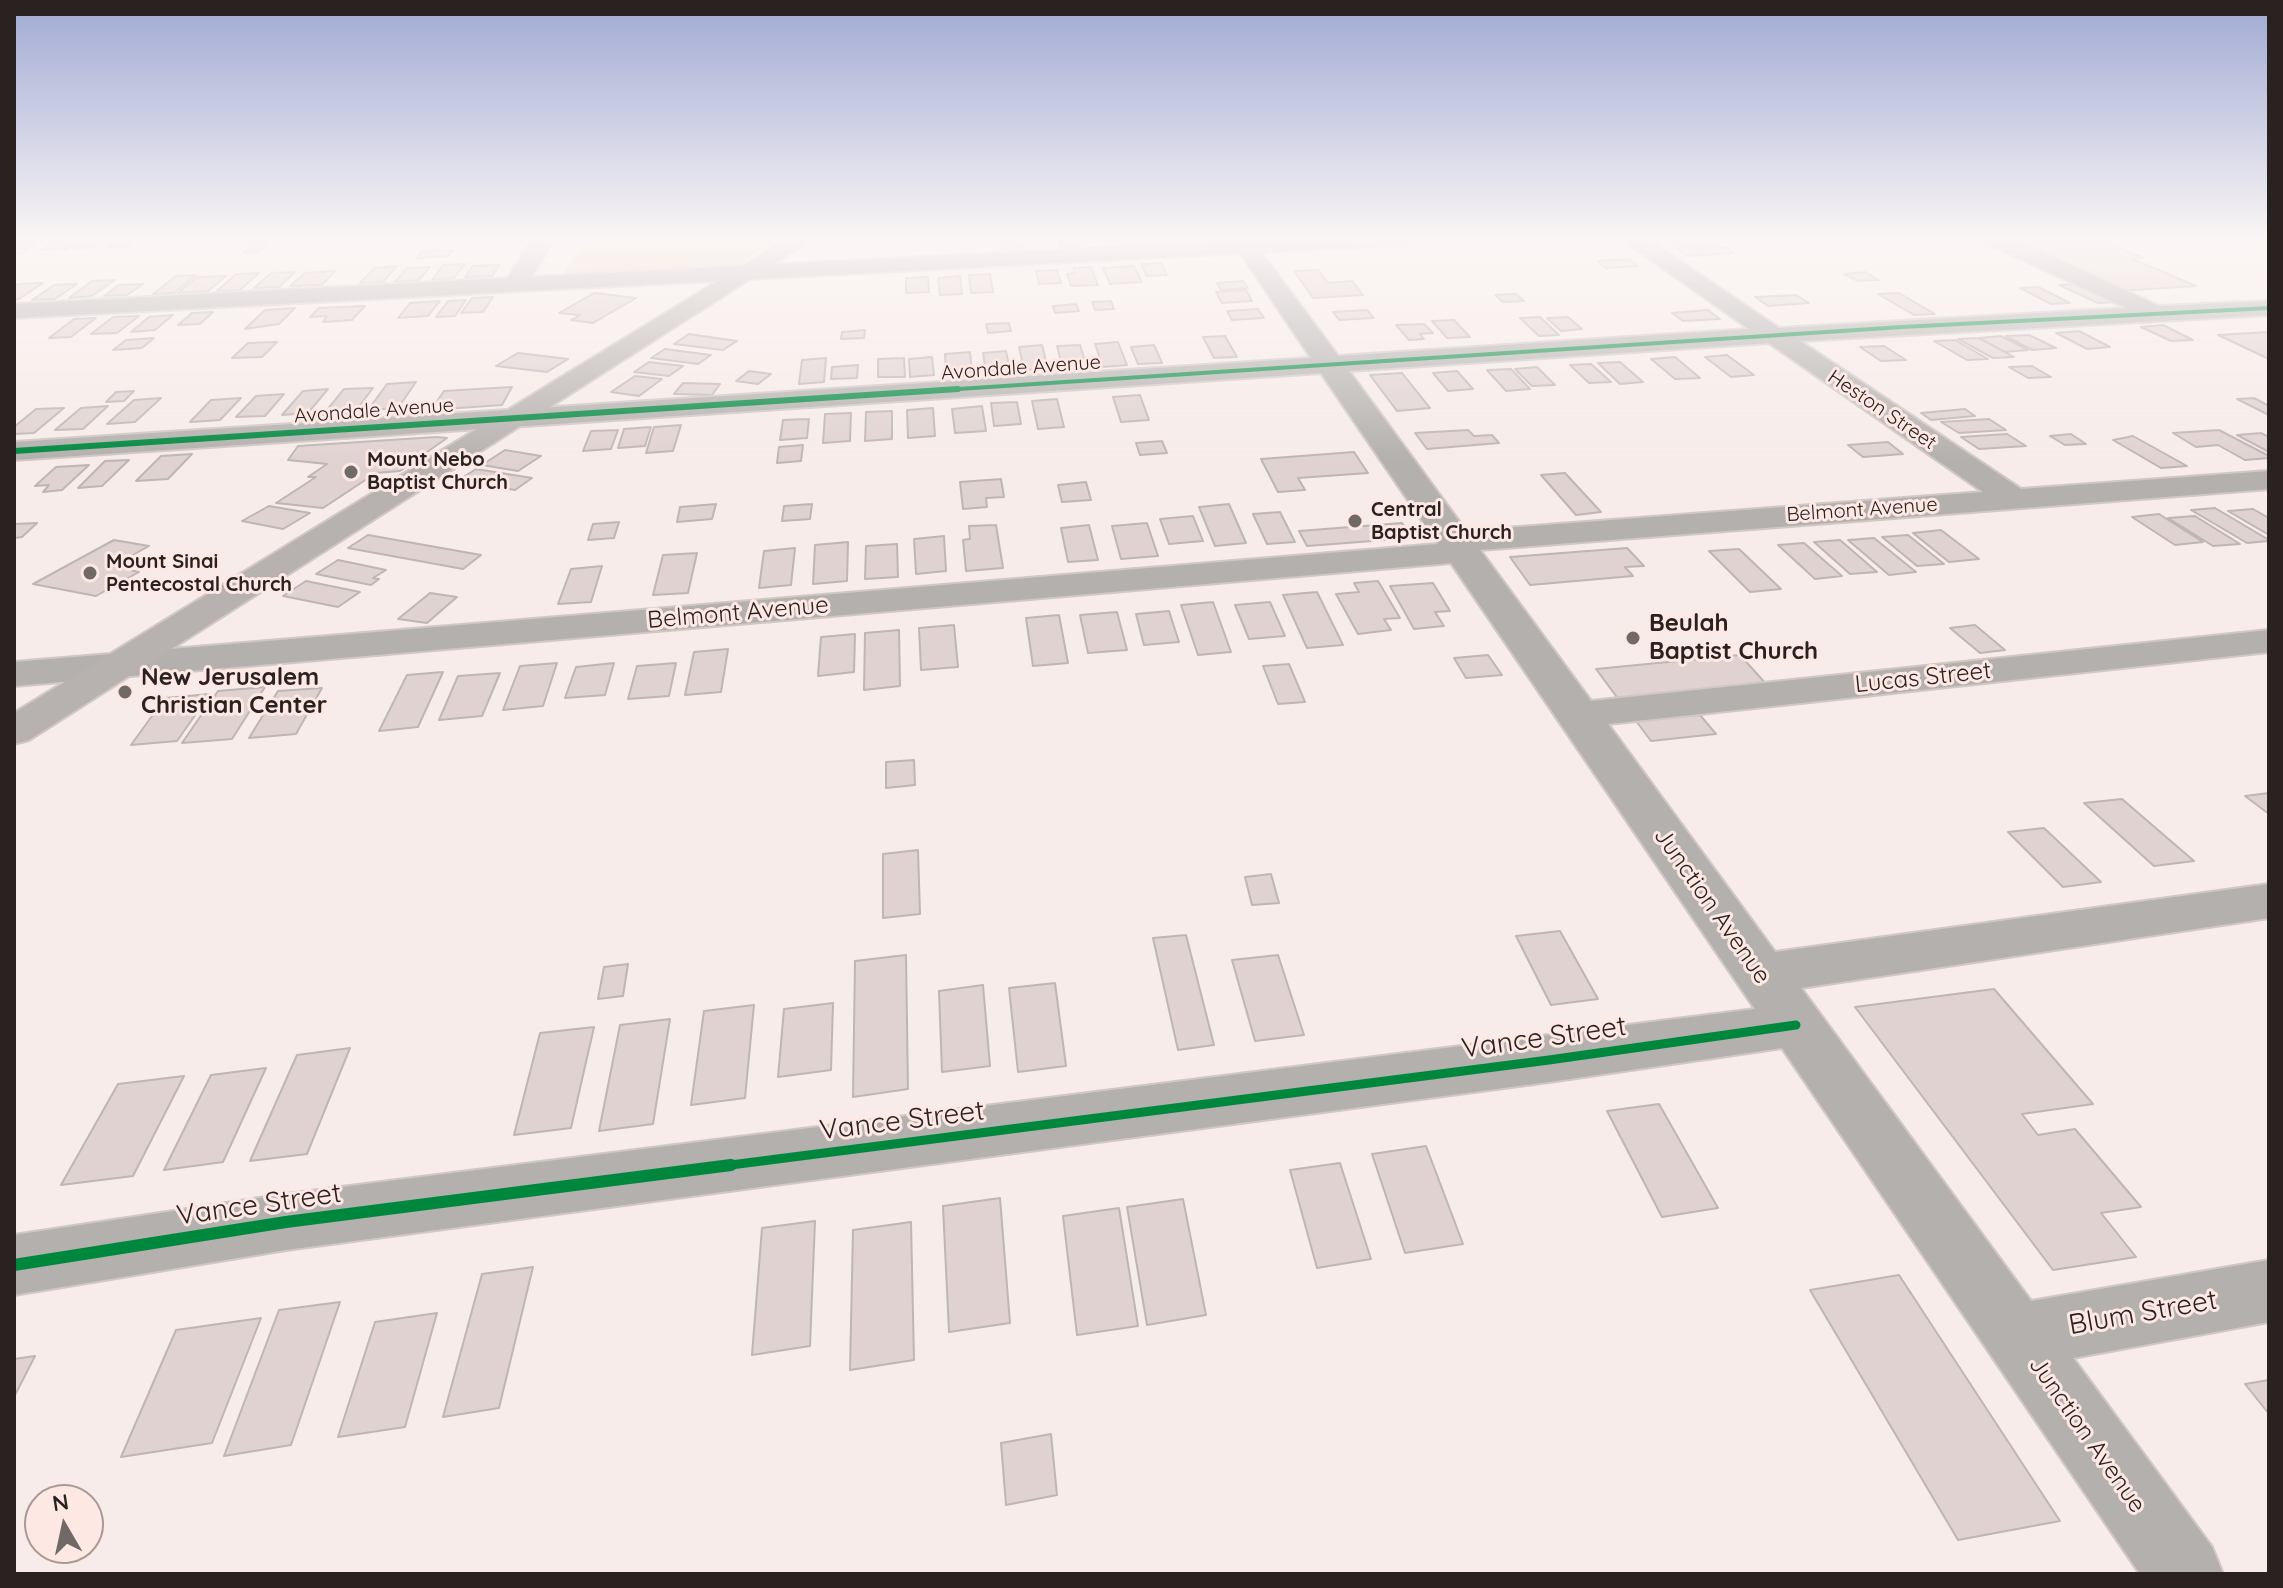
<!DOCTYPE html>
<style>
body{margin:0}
#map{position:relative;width:2283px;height:1588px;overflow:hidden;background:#f7ece9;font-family:Quicksand,sans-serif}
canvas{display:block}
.frame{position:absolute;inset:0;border:16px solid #292220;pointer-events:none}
.north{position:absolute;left:24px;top:1484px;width:80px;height:80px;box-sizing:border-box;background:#fde8e3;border:2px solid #a89995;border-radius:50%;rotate:351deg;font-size:22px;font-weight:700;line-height:32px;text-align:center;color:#292220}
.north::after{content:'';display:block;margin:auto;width:28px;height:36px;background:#716966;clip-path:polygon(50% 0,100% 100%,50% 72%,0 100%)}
</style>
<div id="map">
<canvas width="2283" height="1588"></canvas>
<div class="frame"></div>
<div class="north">N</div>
</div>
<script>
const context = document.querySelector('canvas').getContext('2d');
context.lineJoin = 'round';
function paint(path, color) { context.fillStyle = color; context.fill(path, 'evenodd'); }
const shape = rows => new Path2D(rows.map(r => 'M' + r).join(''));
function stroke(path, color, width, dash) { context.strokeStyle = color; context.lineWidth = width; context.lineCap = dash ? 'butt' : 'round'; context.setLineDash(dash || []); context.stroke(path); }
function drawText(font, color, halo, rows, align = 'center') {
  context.font = font + ' Quicksand,sans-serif'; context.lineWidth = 6; context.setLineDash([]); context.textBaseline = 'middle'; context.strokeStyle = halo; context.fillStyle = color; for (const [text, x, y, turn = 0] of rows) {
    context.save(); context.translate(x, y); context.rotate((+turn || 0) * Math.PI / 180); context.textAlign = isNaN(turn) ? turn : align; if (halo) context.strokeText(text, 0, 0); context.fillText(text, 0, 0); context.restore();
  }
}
paint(shape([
 [589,238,777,238,741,264,567,277,563,273]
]), '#e7d0b5');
const building = shape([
 [109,238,96,247,73,248,87,239,109,238],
 [120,238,140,238,129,246,107,247,120,238],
 [246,238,269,238,264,242,271,242,259,252,243,253,255,243,240,243,246,238],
 [1000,238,1022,238,1024,248,1003,249,1000,238],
 [1058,238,1079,238,1081,245,1060,246,1058,238],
 [2006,238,2096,238,2143,258,2133,259,2196,286,2119,291,2006,238],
 [81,239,66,249,41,250,57,240,81,239],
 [1710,239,1720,245,1677,248,1667,241,1710,239],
 [22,241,40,241,21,253,14,253,14,246,22,241],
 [1724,247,1734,253,1687,256,1677,249,1724,247],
 [453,250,448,256,417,258,422,252,453,250],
 [1629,259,1638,266,1606,268,1597,261,1629,259],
 [1161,263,1167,275,1147,276,1141,264,1161,263],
 [465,264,454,278,432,280,443,265,465,264],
 [500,265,492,276,465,277,473,266,500,265],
 [397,266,383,282,360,283,375,268,397,266],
 [1134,266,1142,282,1110,284,1103,268,1134,266],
 [430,267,419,280,395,282,407,268,430,267],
 [1091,267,1098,285,1071,286,1067,274,1075,273,1073,268,1091,267],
 [1057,270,1061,283,1039,284,1036,271,1057,270],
 [1318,270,1328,283,1352,281,1363,295,1313,298,1294,271,1318,270],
 [335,271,322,285,290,286,305,273,335,271],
 [295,272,279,287,254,288,271,273,295,272],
 [1865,272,1879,280,1858,281,1844,274,1865,272],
 [259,273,240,290,217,291,236,274,259,273],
 [990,274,993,292,971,293,969,275,990,274],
 [196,275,174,293,153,294,176,276,196,275],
 [226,276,208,291,178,293,197,277,226,276],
 [960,276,962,294,940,295,938,278,960,276],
 [928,277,929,292,906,293,906,278,928,277],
 [115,280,92,296,69,298,92,281,115,280],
 [1243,281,1248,288,1221,290,1217,283,1243,281],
 [43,283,19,299,14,300,14,287,18,284,43,283],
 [77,284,55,299,32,300,54,285,77,284],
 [143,284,127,295,104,296,119,285,143,284],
 [2078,284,2117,302,2098,303,2059,285,2078,284],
 [2038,287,2070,303,2051,304,2020,288,2038,287],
 [1246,290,1252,301,1222,303,1216,292,1246,290],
 [594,293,636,298,593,323,571,320,580,315,559,313,594,293],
 [1899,293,1935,314,1914,315,1878,294,1899,293],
 [1516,294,1524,301,1503,302,1495,295,1516,294],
 [1796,295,1809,303,1768,306,1755,297,1796,295],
 [493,297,483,312,461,313,472,298,493,297],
 [466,300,455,316,436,317,448,301,466,300],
 [440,301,428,316,398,318,410,303,440,301],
 [1111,301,1114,309,1095,310,1092,302,1111,301],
 [1076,304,1079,311,1055,313,1053,306,1076,304],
 [365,306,352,320,323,322,327,316,310,317,319,308,365,306],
 [295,308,279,324,245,329,265,310,295,308],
 [1258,309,1264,318,1232,320,1227,311,1258,309],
 [1367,310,1374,318,1339,320,1333,312,1367,310],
 [1708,310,1720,319,1683,321,1672,313,1708,310],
 [213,312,200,324,178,325,192,313,213,312],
 [173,315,155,330,131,332,149,317,173,315],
 [139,316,117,333,91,334,113,317,139,316],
 [1540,317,1559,335,1539,336,1520,318,1540,317],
 [1568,317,1582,329,1561,331,1547,318,1568,317],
 [96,318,71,337,49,338,74,319,96,318],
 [1454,320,1470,337,1447,338,1432,321,1454,320],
 [1009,323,1011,331,988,333,986,324,1009,323],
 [1424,324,1433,333,1420,334,1424,339,1409,340,1396,325,1424,324],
 [2163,325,2193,340,2171,341,2141,327,2163,325],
 [865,330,864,338,841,339,842,332,865,330],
 [2079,331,2110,347,2087,349,2056,333,2079,331],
 [2269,332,2269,359,2218,335,2269,332],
 [689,334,737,341,723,350,674,344,689,334],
 [2029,335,2056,348,2032,350,2006,336,2029,335],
 [1225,336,1237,357,1214,358,1203,337,1225,336],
 [2001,336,2028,350,2005,352,1979,338,2001,336],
 [154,338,142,348,113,350,126,340,154,338],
 [1979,338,2005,352,2014,357,1993,358,1958,339,1979,338],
 [1955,340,1988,359,1967,360,1934,341,1955,340],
 [277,342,262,357,232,358,248,343,277,342],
 [1118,342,1127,365,1103,367,1095,344,1118,342],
 [1042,345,1048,369,1024,370,1019,347,1042,345],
 [1080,345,1087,368,1063,369,1057,346,1080,345],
 [1154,345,1162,363,1138,364,1131,347,1154,345],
 [1884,346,1906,360,1881,361,1860,347,1884,346],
 [665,349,711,355,698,364,651,358,665,349],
 [1006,351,1010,370,986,372,983,353,1006,351],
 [970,352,972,372,946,374,945,354,970,352],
 [518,353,568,359,547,372,496,366,518,353],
 [1727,355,1754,375,1731,377,1705,357,1727,355],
 [932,357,934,375,910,377,909,359,932,357],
 [1675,357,1700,378,1675,379,1651,359,1675,357],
 [826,358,824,382,799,384,802,360,826,358],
 [904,358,905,377,878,377,878,359,904,358],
 [649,362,683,366,669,376,634,372,649,362],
 [1620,362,1643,382,1620,384,1598,363,1620,362],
 [1591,364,1611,382,1589,383,1570,365,1591,364],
 [858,365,857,378,831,379,832,367,858,365],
 [2032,366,2051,377,2028,378,2009,367,2032,366],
 [1537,367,1555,385,1532,386,1515,369,1537,367],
 [1511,369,1530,389,1506,391,1487,370,1511,369],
 [749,371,771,374,758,384,736,381,749,371],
 [1457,371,1473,389,1448,391,1433,373,1457,371],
 [1402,373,1430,408,1397,411,1370,375,1402,373],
 [635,376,662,379,639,396,611,392,635,376],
 [416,382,398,408,368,410,387,384,416,382],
 [683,383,720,384,712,395,674,394,683,383],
 [512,387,502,405,431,410,444,391,512,387],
 [373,388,354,413,323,415,344,389,373,388],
 [328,389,308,413,282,415,303,391,328,389],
 [134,391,124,401,106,402,116,392,134,391],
 [284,394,265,416,236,417,256,396,284,394],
 [1140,395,1149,420,1121,422,1113,397,1140,395],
 [161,398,135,422,107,424,134,400,161,398],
 [241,398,220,420,190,422,211,400,241,398],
 [2254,398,2269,406,2269,415,2237,399,2254,398],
 [1057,399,1064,427,1038,429,1032,401,1057,399],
 [1017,402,1021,424,994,426,991,403,1017,402],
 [108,406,83,429,55,430,81,408,108,406],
 [982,406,986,431,955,433,952,409,982,406],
 [64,408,34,433,14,434,14,427,36,409,64,408],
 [933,408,935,436,908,438,907,410,933,408],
 [1965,409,1975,416,1931,420,1921,413,1965,409],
 [892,411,892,439,865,441,866,412,892,411],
 [851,413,850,441,823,443,825,414,851,413],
 [809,419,807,438,780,440,783,420,809,419],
 [1989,419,2006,430,1959,433,1941,422,1989,419],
 [681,425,673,451,646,453,654,427,681,425],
 [651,427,645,446,618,448,624,429,651,427],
 [618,430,611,449,583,451,591,431,618,430],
 [1468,430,1474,436,1492,435,1499,443,1427,449,1415,433,1468,430],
 [2219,430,2269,456,2269,458,2245,460,2218,445,2196,447,2173,433,2219,430],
 [2261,433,2269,437,2269,452,2237,435,2261,433],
 [2007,434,2026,446,1979,449,1961,437,2007,434],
 [2071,434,2086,444,2065,445,2050,436,2071,434],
 [2133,436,2187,466,2161,468,2113,440,2133,436],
 [436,437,447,438,400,471,376,473,323,508,276,503,316,477,308,477,327,464,288,460,298,446,436,437],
 [1162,441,1167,453,1140,455,1136,443,1162,441],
 [1888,442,1903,454,1863,457,1848,445,1888,442],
 [803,445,801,461,777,463,779,447,803,445],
 [505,450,541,456,518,471,482,465,505,450],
 [1354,452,1368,473,1298,478,1305,490,1278,492,1261,459,1354,452],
 [192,454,168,479,136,481,161,456,192,454],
 [129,460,102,486,78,488,105,461,129,460],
 [89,465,62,490,43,492,49,485,35,486,56,467,89,465],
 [476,469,532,478,515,490,459,480,476,469],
 [1565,473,1601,512,1576,515,1541,475,1565,473],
 [1001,479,1004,497,986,498,987,507,963,509,960,482,1001,479],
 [1086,482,1091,500,1062,502,1058,485,1086,482],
 [716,504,712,519,677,522,680,507,716,504],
 [812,504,810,519,782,521,784,506,812,504],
 [1229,504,1246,543,1215,546,1199,507,1229,504],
 [269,506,310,513,283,529,242,521,269,506],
 [2215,508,2269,540,2269,541,2247,543,2191,510,2215,508],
 [2253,509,2269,518,2269,535,2228,511,2253,509],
 [1280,512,1295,542,1267,544,1253,514,1280,512],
 [2159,514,2203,542,2175,545,2132,517,2159,514],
 [1193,516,1203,541,1169,544,1160,519,1193,516],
 [2195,516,2240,544,2213,546,2168,518,2195,516],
 [619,522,614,538,588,540,593,524,619,522],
 [37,523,22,537,14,538,14,524,37,523],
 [1147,523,1158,556,1121,559,1112,526,1147,523],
 [1402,523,1412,538,1307,546,1299,531,1402,523],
 [996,525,1003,568,966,571,963,540,970,539,969,526,996,525],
 [1089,525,1098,560,1068,562,1061,528,1089,525],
 [1941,530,1979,559,1949,562,1913,533,1941,530],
 [368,535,481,555,463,569,348,548,368,535],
 [1908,535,1944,564,1917,566,1882,537,1908,535],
 [944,536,946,571,916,574,914,539,944,536],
 [1874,538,1916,572,1889,575,1848,540,1874,538],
 [114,540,149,546,113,566,139,572,96,596,33,584,114,540],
 [1840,540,1877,572,1850,574,1814,542,1840,540],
 [848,542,847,581,813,584,815,545,848,542],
 [1804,543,1842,576,1815,579,1778,545,1804,543],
 [897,544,898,577,865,579,866,546,897,544],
 [795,548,791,585,759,588,764,551,795,548],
 [1627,548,1644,566,1625,567,1633,576,1530,585,1510,557,1627,548],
 [1739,549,1781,589,1750,592,1709,551,1739,549],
 [697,553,688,593,653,595,663,555,697,553],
 [338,560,386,570,373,578,379,579,371,585,316,574,338,560],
 [602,566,591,602,558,604,571,569,602,566],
 [306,581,360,592,338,607,283,596,306,581],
 [1378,581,1400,618,1384,619,1391,630,1358,634,1336,594,1359,592,1354,583,1378,581],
 [1433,583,1450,611,1435,612,1444,626,1414,629,1390,586,1433,583],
 [1317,592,1343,645,1307,648,1283,595,1317,592],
 [430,593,457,597,427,623,398,619,430,593],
 [1213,602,1231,652,1198,655,1181,605,1213,602],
 [1270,602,1285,636,1249,639,1235,605,1270,602],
 [1169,611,1179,642,1144,645,1136,614,1169,611],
 [1117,612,1127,650,1088,653,1080,615,1117,612],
 [1059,615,1068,663,1033,666,1026,618,1059,615],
 [954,625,958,667,921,670,919,628,954,625],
 [1975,625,2005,650,1980,653,1950,628,1975,625],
 [899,630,900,686,864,690,865,633,899,630],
 [855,634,854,672,818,676,821,637,855,634],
 [728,649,721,692,685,695,694,652,728,649],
 [1488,655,1502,675,1466,678,1454,658,1488,655],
 [1740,655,1767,685,1619,700,1596,669,1740,655],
 [557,663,543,706,503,710,520,666,557,663],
 [614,663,605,695,565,698,576,667,614,663],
 [676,663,669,696,628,699,637,666,676,663],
 [1289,664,1305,702,1278,704,1263,666,1289,664],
 [443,672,418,727,379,731,407,675,443,672],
 [500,673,482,716,439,720,458,676,500,673],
 [265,687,232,739,182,743,218,691,265,687],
 [322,688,296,734,249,738,278,691,322,688],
 [210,694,177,741,131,745,165,698,210,694],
 [1700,715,1716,734,1651,741,1636,721,1700,715],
 [914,760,915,785,886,788,886,762,914,760],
 [2269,793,2269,814,2245,796,2269,793],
 [2122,799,2194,861,2154,866,2084,803,2122,799],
 [2044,828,2101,882,2063,887,2008,832,2044,828],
 [918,850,920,914,883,918,883,854,918,850],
 [1271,874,1279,903,1252,905,1245,877,1271,874],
 [1560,931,1598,999,1551,1005,1516,936,1560,931],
 [1186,935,1214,1045,1178,1050,1153,938,1186,935],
 [906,955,908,1089,853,1097,855,961,906,955],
 [1278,955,1304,1035,1255,1041,1232,960,1278,955],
 [628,964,623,996,598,999,604,967,628,964],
 [1055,983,1066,1066,1018,1072,1009,988,1055,983],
 [983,985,990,1066,942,1072,939,991,983,985],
 [1994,989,2093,1104,2022,1114,2038,1135,2075,1129,2141,1207,2101,1213,2136,1257,2053,1270,1855,1007,1994,989],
 [833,1003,831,1070,778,1077,784,1009,833,1003],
 [754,1005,745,1098,691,1105,704,1011,754,1005],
 [670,1019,653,1124,599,1131,620,1025,670,1019],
 [594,1027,571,1128,514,1135,540,1033,594,1027],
 [350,1048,307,1154,250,1161,297,1055,350,1048],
 [266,1068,223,1162,164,1170,211,1075,266,1068],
 [184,1076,133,1176,61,1185,118,1084,184,1076],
 [1659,1104,1718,1208,1662,1217,1607,1111,1659,1104],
 [1426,1146,1463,1244,1405,1253,1372,1154,1426,1146],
 [1340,1163,1371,1259,1317,1268,1290,1170,1340,1163],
 [1000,1198,1010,1323,949,1332,943,1206,1000,1198],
 [1183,1199,1206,1315,1147,1325,1127,1207,1183,1199],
 [1119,1208,1138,1326,1077,1335,1063,1216,1119,1208],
 [815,1221,810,1346,752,1355,762,1228,815,1221],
 [911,1222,914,1360,850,1370,853,1230,911,1222],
 [533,1267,499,1408,443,1417,482,1274,533,1267],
 [1899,1275,2060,1521,1958,1540,1810,1290,1899,1275],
 [340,1302,291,1445,224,1456,279,1310,340,1302],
 [437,1313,405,1427,338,1437,375,1322,437,1313],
 [261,1318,212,1443,121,1457,176,1330,261,1318],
 [35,1356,14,1397,14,1359,35,1356],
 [2269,1380,2269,1414,2245,1384,2269,1380],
 [1051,1434,1057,1495,1006,1505,1001,1443,1051,1434]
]);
paint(building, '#e0d2d1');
stroke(building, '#beb5b5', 2);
const minor = shape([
 [533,238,555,238,531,277,1231,241,1229,238,1421,238,1410,244,1261,252,1338,356,1749,329,1620,238,1646,238,1779,328,2126,308,1986,243,1983,238,2012,238,2159,306,2269,301,2269,315,1800,341,2021,489,2269,471,2269,489,1480,550,1591,701,2269,630,2269,652,1608,724,1775,952,2269,884,2269,918,1801,988,2031,1301,2269,1260,2269,1322,2073,1358,2212,1547,2223,1574,2140,1574,1782,1048,1549,1082,286,1250,14,1295,14,1235,286,1194,1755,1009,1451,563,14,686,14,662,1438,544,1321,373,14,460,14,442,1311,358,1240,253,14,318,14,304,508,278,533,238],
 [1769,343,1983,492,1466,531,1349,371,1769,343]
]);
const major = shape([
 [788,238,814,238,29,740,14,744,14,713,788,238]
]);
stroke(minor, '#d1c8c6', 4);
stroke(major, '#d1c8c6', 4);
paint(minor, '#b3b0ae');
paint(major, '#b7b1af');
stroke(shape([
 [928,391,1902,327,2269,308]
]), '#00873e', 4);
stroke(shape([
 [14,451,958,389]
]), '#00873e', 6);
stroke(shape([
 [715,1167,1549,1060,1796,1025]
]), '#00873e', 9);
stroke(shape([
 [14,1265,286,1222,731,1165]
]), '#00873e', 12);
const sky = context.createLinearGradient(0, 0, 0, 461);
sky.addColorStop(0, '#9fa9d3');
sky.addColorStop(0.52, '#fbf6f5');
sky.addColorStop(1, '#fbf6f500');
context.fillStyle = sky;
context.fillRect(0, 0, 2283, 461);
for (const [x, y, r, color] of [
 [351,472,8,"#716966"],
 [1355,521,8,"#716966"],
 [90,573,8,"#716966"],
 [1633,638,8,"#716966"],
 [125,692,8,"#716966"]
]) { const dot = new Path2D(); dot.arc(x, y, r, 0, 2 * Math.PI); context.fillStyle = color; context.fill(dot); stroke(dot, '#fde8e3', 3); }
drawText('20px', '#292220', '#fde8e3', [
 ["Avondale Avenue",1021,368,-4],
 ["Heston Street",1882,410,34],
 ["Avondale Avenue",374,411,-4],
 ["Belmont Avenue",1862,510,-4]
]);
drawText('bold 20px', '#292220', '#fde8e3', [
 ["Mount Nebo",367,460],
 ["Baptist Church",367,483],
 ["Central",1371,510],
 ["Baptist Church",1371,533],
 ["Mount Sinai",106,562],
 ["Pentecostal Church",106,585]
], 'left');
drawText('24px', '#292220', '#fde8e3', [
 ["Belmont Avenue",738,613,-5],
 ["Lucas Street",1923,678,-6],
 ["Junction Avenue",1712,906,55],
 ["Junction Avenue",2087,1435,55]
]);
drawText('bold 24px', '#292220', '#fde8e3', [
 ["Beulah",1649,624],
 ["Baptist Church",1649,652],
 ["New Jerusalem",141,678],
 ["Christian Center",141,706]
], 'left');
drawText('28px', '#292220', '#fde8e3', [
 ["Vance Street",1544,1038,-8],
 ["Vance Street",902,1121,-7],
 ["Vance Street",259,1205,-8],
 ["Blum Street",2143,1313,-10]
]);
</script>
